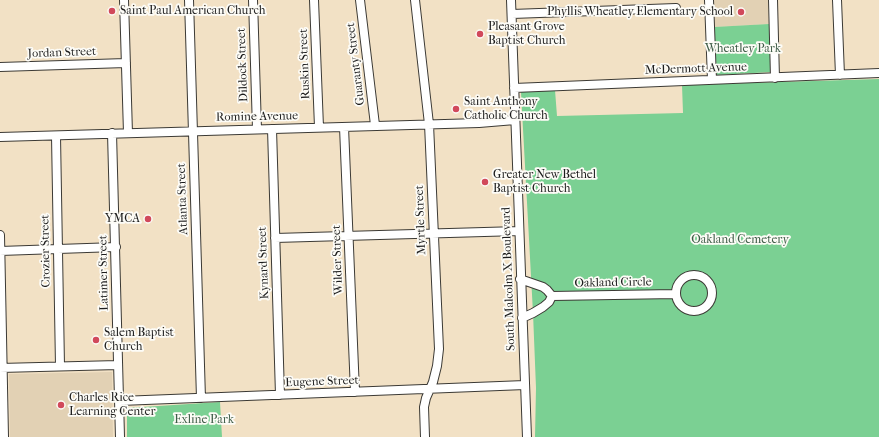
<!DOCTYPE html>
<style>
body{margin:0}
canvas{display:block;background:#f2e1c5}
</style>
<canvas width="879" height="437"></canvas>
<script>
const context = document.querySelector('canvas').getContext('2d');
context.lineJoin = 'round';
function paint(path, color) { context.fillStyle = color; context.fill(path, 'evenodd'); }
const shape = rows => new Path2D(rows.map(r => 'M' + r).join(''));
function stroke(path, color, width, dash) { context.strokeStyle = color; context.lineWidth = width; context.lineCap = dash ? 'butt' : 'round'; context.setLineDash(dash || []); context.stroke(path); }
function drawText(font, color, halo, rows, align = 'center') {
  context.font = font + ' "IM FELL French Canon",serif'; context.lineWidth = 3.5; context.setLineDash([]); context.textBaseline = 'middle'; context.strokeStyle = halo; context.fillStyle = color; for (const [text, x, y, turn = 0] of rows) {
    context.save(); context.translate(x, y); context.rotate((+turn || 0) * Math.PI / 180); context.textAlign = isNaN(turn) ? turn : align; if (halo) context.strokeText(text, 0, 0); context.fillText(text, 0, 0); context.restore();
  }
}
paint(shape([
 [713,0,768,0,769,24,714,27],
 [112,372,113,437,10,437,9,374]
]), '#e2d1b4');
paint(shape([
 [769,24,772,72,717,75,714,27],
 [879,79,879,437,535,437,536,388,533,313,521,92,555,90,557,116,683,113,682,85],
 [220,402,222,437,127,437,127,408]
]), '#7bd093');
const minor = shape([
 [124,0,128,133],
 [189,0,201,398],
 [253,0,257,129],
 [314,0,319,127],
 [360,0,375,125],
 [415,0,429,124,439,349,437,366,433,382,426,398,424,407,425,437],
 [511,0,527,437],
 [709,0,712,80],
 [773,0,775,78],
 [837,0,840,75],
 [512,14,676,8],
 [0,67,126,63],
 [514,88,879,73],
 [344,127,355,392],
 [272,129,280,395],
 [112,133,120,437],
 [56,136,60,366],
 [0,137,479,123,515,120],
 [0,235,4,437],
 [275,238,519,231],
 [0,251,116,247],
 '676 293a18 18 0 1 1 36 0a18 18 0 1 1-36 0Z',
 [520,279,543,287,547,290,552,296,549,302,543,307,533,313,522,318],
 [552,296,675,294],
 [0,368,118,365],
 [120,401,525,385]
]);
stroke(minor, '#3c3a35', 10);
stroke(minor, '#fff', 8);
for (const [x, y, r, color] of [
 [112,11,4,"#d1495b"],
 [741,12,4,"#d1495b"],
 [480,34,4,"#d1495b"],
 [456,109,4,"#d1495b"],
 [485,182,4,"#d1495b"],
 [148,219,4,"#d1495b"],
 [96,340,4,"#d1495b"],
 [61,405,4,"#d1495b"]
]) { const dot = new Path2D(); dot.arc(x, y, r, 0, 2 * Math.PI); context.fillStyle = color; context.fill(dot); stroke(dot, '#fdfcf7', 1.5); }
drawText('12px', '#1c1c1c', '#fdfcf7', [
 ["Saint Paul American Church",120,11],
 ["Phyllis Wheatley Elementary School",733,12,"right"],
 ["Pleasant Grove",488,27],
 ["Baptist Church",488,41],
 ["Saint Anthony",464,102],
 ["Catholic Church",464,116],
 ["Greater New Bethel",493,175],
 ["Baptist Church",493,189],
 ["YMCA",140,219,"right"],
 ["Salem Baptist",104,333],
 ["Church",104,347],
 ["Charles Rice",69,398],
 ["Learning Center",69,412]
], 'left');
drawText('12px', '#3d5b46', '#fdfcf7', [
 ["Wheatley Park",743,49],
 ["Oakland Cemetery",740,240],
 ["Exline Park",204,420]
]);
drawText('12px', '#1c1c1c', '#fdfcf7', [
 ["Jordan Street",62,53,-2],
 ["Ruskin Street",305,64,-92],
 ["Guaranty Street",356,64,-97],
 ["Dildock Street",243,65,-92],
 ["McDermott Avenue",696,69,-2],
 ["Romine Avenue",257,117,-1],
 ["Atlanta Street",183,199,-92],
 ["Myrtle Street",421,220,-92],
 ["Crozier Street",46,251,-91],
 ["Wilder Street",338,260,-92],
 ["Kynard Street",264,263,-92],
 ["Latimer Street",104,273,-91],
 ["South Malcolm X Boulevard",509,279,-92],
 ["Oakland Circle",613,283,-1],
 ["Eugene Street",322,382,-2]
]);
</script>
